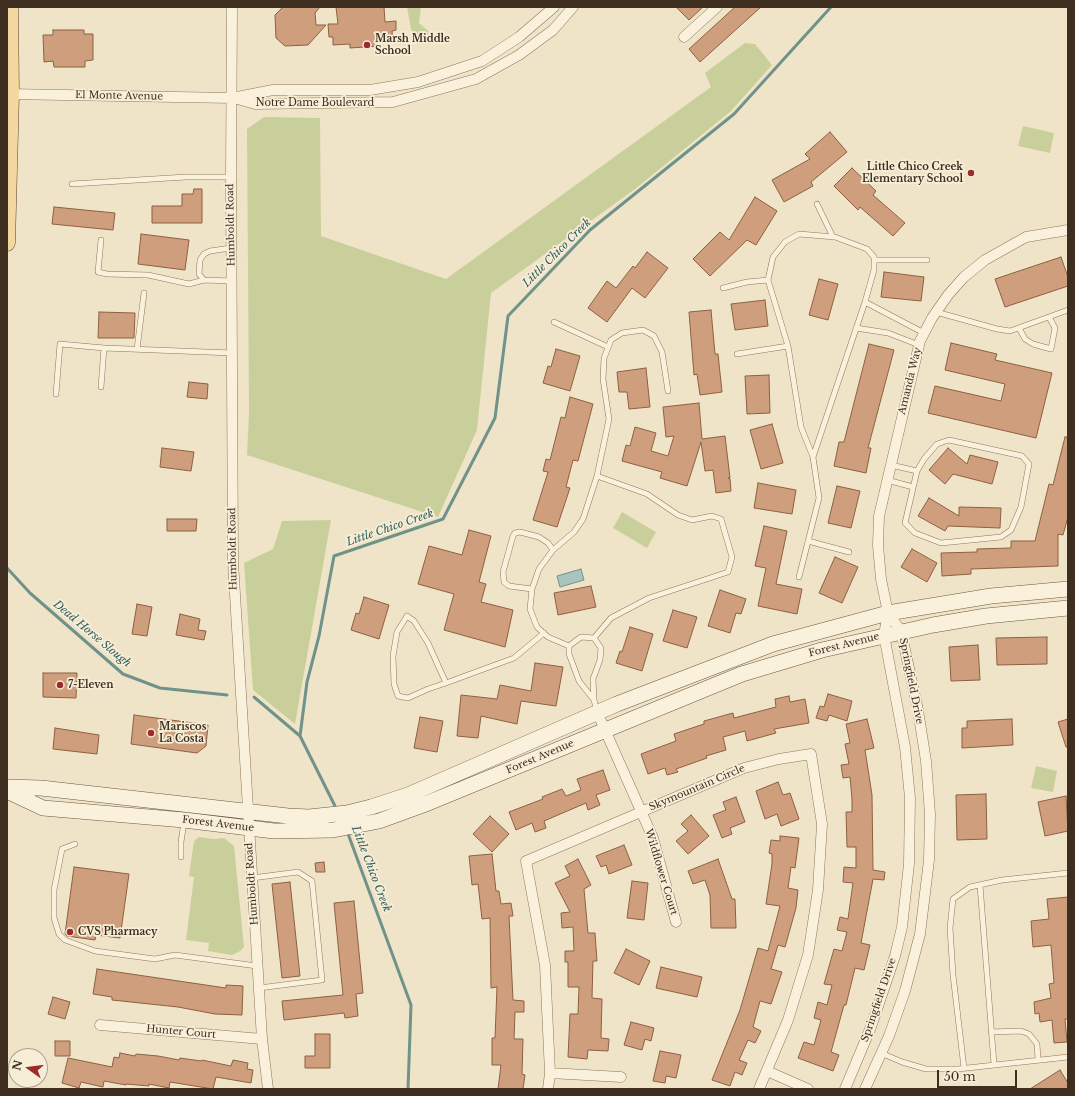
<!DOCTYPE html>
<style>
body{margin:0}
#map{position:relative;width:1075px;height:1096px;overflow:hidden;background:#f0e4c8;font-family:"Libre Baskerville",serif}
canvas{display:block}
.frame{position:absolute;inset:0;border:8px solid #3d2e20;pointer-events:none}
.north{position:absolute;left:8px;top:1048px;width:40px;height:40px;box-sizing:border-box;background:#f7eed8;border:1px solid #ada18e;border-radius:50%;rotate:284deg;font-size:11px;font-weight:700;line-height:16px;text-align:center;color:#3d2e20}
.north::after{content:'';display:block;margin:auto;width:14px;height:18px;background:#9e2a2b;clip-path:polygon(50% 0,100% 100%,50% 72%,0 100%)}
.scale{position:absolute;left:937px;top:1070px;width:80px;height:18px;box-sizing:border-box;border:2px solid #3d2e20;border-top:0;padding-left:5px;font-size:12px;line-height:14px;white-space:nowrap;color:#3d2e20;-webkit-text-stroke:3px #f7eed8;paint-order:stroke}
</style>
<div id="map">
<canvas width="1075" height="1096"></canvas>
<div class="frame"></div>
<div class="north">N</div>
<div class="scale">50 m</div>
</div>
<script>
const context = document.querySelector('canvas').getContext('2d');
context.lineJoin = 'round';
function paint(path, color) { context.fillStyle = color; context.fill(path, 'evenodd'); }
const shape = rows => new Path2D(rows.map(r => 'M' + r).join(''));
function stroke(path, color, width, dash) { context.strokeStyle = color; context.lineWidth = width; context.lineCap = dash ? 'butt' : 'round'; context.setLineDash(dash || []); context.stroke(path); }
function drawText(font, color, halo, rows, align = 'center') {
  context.font = font + ' "Libre Baskerville",serif'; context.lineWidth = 3.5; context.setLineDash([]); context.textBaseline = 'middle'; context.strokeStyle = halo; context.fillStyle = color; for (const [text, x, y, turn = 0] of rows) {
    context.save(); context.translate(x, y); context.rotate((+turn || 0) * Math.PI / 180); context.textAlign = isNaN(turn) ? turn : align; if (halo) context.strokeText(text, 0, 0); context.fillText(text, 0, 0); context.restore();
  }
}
paint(shape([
 [407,7,421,7,419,23,442,43,417,44,411,29],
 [745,43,755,44,772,65,731,111,635,189,491,293,477,430,438,517,247,455,249,413,247,129,264,117,320,118,321,236,446,279,711,87,705,73],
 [1023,126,1054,133,1050,153,1018,146],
 [622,512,656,532,647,548,613,528],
 [331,520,295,724,253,690,244,563,273,549,282,521],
 [1036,766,1057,771,1053,792,1031,788],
 [199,837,214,839,224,838,234,846,244,947,240,951,232,955,208,951,209,943,186,940,194,877,189,876,194,841]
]), '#c9cf9b');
const water = shape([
 [581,569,584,580,560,587,557,576,581,569]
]);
paint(water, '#a9c4bc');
stroke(water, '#6f938a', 1);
stroke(shape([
 [7,568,30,593,123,674,160,688,227,695],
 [254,697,300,736],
 [337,810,300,736,307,682,319,636,334,556,443,519,495,418,508,316,590,230,734,114,831,7],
 [347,831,411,1005,408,1089]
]), '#6f938a', 3);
const building = shape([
 [283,7,320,7,315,13,316,25,326,25,308,45,285,46,276,38,275,15,283,7],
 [336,7,384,7,385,22,396,21,396,30,392,31,393,41,379,42,379,46,350,48,350,44,333,45,333,37,329,37,328,24,338,24,336,7],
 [676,7,703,7,689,20,676,7],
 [735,7,761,7,700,62,689,49,735,7],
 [53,30,84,30,84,34,93,34,93,60,85,61,85,67,54,67,53,61,44,62,43,35,53,35,53,30],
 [830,132,847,152,811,182,813,186,784,202,772,180,810,159,805,154,830,132],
 [852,168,876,191,873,195,905,223,893,236,860,207,858,210,834,186,852,168],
 [194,189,202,189,202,223,152,223,152,206,182,206,182,194,193,194,194,189],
 [755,197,777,211,756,245,747,240,710,276,693,259,720,232,729,240,755,197],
 [54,207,115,213,113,230,52,224,54,207],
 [141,234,189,240,185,270,138,264,141,234],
 [647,252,668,268,645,298,632,288,607,322,588,308,607,281,616,288,633,266,635,268,647,252],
 [1061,257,1068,277,1068,286,1005,307,995,279,1061,257],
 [884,272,924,277,921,301,881,297,884,272],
 [819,279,838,284,828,320,809,315,819,279],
 [765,300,768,326,735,330,731,304,765,300],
 [711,310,715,354,718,354,722,392,700,395,697,374,694,375,689,312,711,310],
 [99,312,135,313,134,338,98,338,99,312],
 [951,343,997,354,995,360,1052,373,1036,438,928,413,935,386,1001,401,1005,384,945,370,951,343],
 [869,344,894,350,868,448,871,448,866,473,834,466,839,442,844,442,869,344],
 [556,349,580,356,570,391,543,383,548,366,551,367,556,349],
 [646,368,650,407,629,409,627,392,619,392,617,372,646,368],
 [769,375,770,413,747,414,745,376,769,375],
 [189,382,208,384,207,399,187,397,189,382],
 [570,397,593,404,578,461,573,460,566,487,570,488,557,527,533,520,548,472,543,471,546,459,550,460,561,417,565,418,570,397],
 [699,403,702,439,725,436,730,478,728,478,730,479,731,491,716,493,713,470,705,471,701,442,687,486,660,478,662,472,622,461,626,445,630,446,635,427,656,433,651,451,668,456,674,436,666,437,663,407,699,403],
 [772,424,783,463,761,469,750,430,772,424],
 [1065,437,1068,437,1068,517,1063,535,1058,534,1058,566,971,569,971,574,942,576,941,553,977,552,977,549,1011,548,1011,541,1035,541,1049,484,1053,485,1065,437],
 [162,448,194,452,191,471,160,467,162,448],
 [948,448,967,464,970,455,998,462,992,484,953,474,945,484,929,470,948,448],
 [758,483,796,490,792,514,754,508,758,483],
 [837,486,860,491,851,528,828,523,837,486],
 [929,498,959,516,959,507,1001,508,1000,528,948,526,945,531,918,516,929,498],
 [167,519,197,519,196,531,167,531,167,519],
 [764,526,787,531,776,584,802,589,797,614,758,606,766,568,755,566,764,526],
 [469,530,491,536,479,582,486,584,481,602,513,610,505,647,444,630,454,594,418,584,429,546,462,555,469,530],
 [912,549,937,563,927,582,901,567,912,549],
 [835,557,858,567,842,603,819,593,835,557],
 [591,586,596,607,558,615,554,593,591,586],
 [720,590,746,599,741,614,736,613,730,633,708,626,720,590],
 [364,597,389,605,379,639,351,630,356,613,359,614,364,597],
 [137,604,152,607,147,636,132,634,137,604],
 [673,610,697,617,687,648,663,641,673,610],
 [180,614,200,619,198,630,206,631,204,640,176,635,180,614],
 [630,627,653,634,642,671,616,663,620,651,622,652,630,627],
 [1047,637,1047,664,997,665,996,638,1047,637],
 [978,645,980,680,951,681,949,647,978,645],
 [535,663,563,667,556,706,521,701,517,724,481,716,478,738,457,736,461,695,497,699,500,685,531,691,535,663],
 [43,673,77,673,76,698,43,697,43,673],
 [828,694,852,701,847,721,829,715,827,721,816,718,820,706,824,707,828,694],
 [789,696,790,702,805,699,809,723,774,729,776,733,747,741,745,731,723,737,726,750,706,756,707,758,676,769,678,772,667,775,665,768,648,774,641,754,676,741,674,734,704,724,704,721,733,713,734,718,776,707,775,699,789,696],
 [134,715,208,725,206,746,197,753,131,744,134,715],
 [420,717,443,721,437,752,414,748,420,717],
 [867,719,874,748,865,750,872,795,873,870,885,872,884,880,873,879,861,943,870,945,864,970,855,968,846,1005,844,1005,831,1052,839,1055,833,1071,798,1058,804,1042,814,1045,821,1020,814,1018,818,1002,827,1005,832,985,824,984,834,949,842,951,847,932,837,930,840,917,848,919,853,883,843,882,844,867,856,868,856,847,847,847,846,812,852,812,852,799,850,777,843,778,841,765,849,764,845,744,850,743,846,724,867,719],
 [1012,719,1013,745,962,748,962,728,967,728,967,721,1012,719],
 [1068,719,1068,747,1066,747,1058,722,1068,719],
 [55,728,99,735,97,754,53,749,55,728],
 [603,770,610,790,596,795,600,805,588,810,586,803,544,821,546,828,535,832,532,823,516,830,509,812,543,799,542,797,562,789,566,796,581,790,577,779,603,770],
 [778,782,783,795,790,793,799,819,781,826,777,814,765,819,756,791,778,782],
 [986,794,987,839,957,840,956,795,986,794],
 [1066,796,1068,831,1045,836,1038,802,1066,796],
 [736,797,745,822,730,828,732,834,722,838,713,815,726,810,723,802,736,797],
 [691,815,709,836,688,854,676,841,688,831,681,824,691,815],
 [490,816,509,834,492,852,473,834,490,816],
 [780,836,799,838,795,868,791,867,788,888,798,890,796,908,785,947,778,945,771,969,782,972,771,1004,760,1001,753,1027,761,1031,755,1043,748,1040,739,1060,747,1063,742,1075,735,1072,730,1086,712,1080,740,1010,758,948,768,951,780,906,766,904,772,864,772,854,769,853,771,840,780,841,780,836],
 [624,845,632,865,609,874,606,865,601,867,596,856,624,845],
 [492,854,496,891,499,891,501,904,511,903,513,916,509,916,513,1000,524,1001,524,1012,515,1012,514,1039,523,1039,522,1074,525,1075,523,1089,498,1089,501,1065,492,1065,492,1038,495,1038,497,987,491,988,490,918,482,919,478,884,472,885,469,856,492,854],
 [578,859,591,885,584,889,588,933,595,933,597,961,593,961,592,998,602,999,601,1038,609,1039,608,1051,588,1050,587,1059,568,1057,570,1014,578,1014,579,987,568,987,568,962,565,962,565,951,574,951,573,927,562,928,561,913,570,912,555,883,570,876,565,866,578,859],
 [718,859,732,899,735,899,736,928,711,928,710,895,705,880,693,884,688,871,718,859],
 [324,862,325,872,316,872,315,863,324,862],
 [74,867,129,874,120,938,96,935,95,940,67,936,65,934,74,867],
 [632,881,648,883,644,920,627,918,632,881],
 [290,882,300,976,282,978,272,884,290,882],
 [1068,897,1068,1019,1065,1019,1067,1042,1054,1043,1052,1020,1040,1022,1039,1013,1035,1014,1034,1002,1051,998,1049,984,1054,983,1051,945,1033,947,1031,921,1049,919,1047,899,1068,897],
 [354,901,363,993,356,994,358,1016,345,1018,344,1013,284,1020,282,1001,343,995,334,903,354,901],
 [626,949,650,961,639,985,614,973,626,949],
 [661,967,702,977,697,997,656,988,661,967],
 [97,969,226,988,226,985,243,986,242,1015,215,1014,178,1007,112,1000,112,997,93,994,97,969],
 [53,997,70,1002,65,1019,48,1014,53,997],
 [631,1022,654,1028,651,1041,645,1039,642,1050,624,1045,631,1022],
 [315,1034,330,1034,330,1068,305,1068,305,1056,315,1056,315,1034],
 [55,1041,70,1041,70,1056,55,1056,55,1041],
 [660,1051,681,1055,676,1078,666,1076,665,1083,653,1081,660,1051],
 [120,1053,135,1056,136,1054,158,1056,179,1060,180,1058,201,1061,202,1060,231,1066,233,1060,248,1063,247,1069,253,1070,251,1083,216,1077,213,1089,170,1082,169,1088,149,1084,149,1086,126,1084,126,1085,104,1081,103,1087,81,1082,79,1088,62,1083,68,1058,112,1067,114,1057,119,1058,120,1053],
 [1060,1070,1068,1083,1068,1089,1030,1089,1060,1070]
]);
paint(building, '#cf9f7d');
stroke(building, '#8d5f41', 1);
const lane = shape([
 [72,184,186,177,231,177],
 [817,204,833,237],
 [101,240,98,272,107,274,148,275,189,284,204,280],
 [231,248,210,251,204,254,200,260,199,274,204,280,232,281],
 [874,260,927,260],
 [723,288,747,282,768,280],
 [865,302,924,333],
 [936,312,997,329,1010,331,1068,310],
 [554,322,608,347],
 [856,328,888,333,919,345],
 [1019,328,1025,339,1033,344,1051,349,1055,328,1049,317],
 [137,349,144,293],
 [737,354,788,346],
 [101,387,104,348,232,353],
 [56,394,60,344,104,348],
 [949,440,1022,456,1029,464,1021,507,1011,530,1001,537,941,543,915,533,905,523,917,471,924,459,937,444,949,440],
 [891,465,917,471],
 [887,480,913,487],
 [808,541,849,552],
 [799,577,819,498,813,457,865,302,874,270,874,257,867,249,835,237,799,234,785,242,773,257,768,280,788,346,801,427,813,457],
 [532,589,509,586,504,582,503,572,513,536,515,533,520,532,539,537,548,543,553,550],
 [594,638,611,618,649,598,728,572,732,557,721,519,712,516,692,520,678,515,647,494,597,476,609,419,603,379,604,358,611,340,622,333,643,330,654,336,662,352,668,391],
 [569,646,548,637,537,627,530,609,532,589,539,569,553,550,574,532,583,519,597,476],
 [446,683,428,643,414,621,407,616,397,632,393,656,394,684,398,696,408,698,428,689,446,683,473,673,514,658,544,633],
 [594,700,579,681,569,654,569,646,581,637,594,638,601,648,600,660,593,679,594,700,597,711],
 [75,844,62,849,54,890,54,918,59,934,65,940,95,951,155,959,175,955,257,966],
 [181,857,181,842,184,822],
 [252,878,298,872,312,881,322,980,259,988],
 [980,885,994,1064],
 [991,1032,1021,1031,1029,1034,1037,1044,1038,1059],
 [881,1053,902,1062,926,1069,958,1069,1068,1057],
 [964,1068,953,975,950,928,953,899,970,887,1002,880,1068,873]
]);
const street = shape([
 [232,7,231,177,233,562,262,1039,268,1089],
 [684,37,717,7],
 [7,94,232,98,273,90,370,90,418,82,482,61,519,37,554,7],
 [234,98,255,104,393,102,476,79,519,55,553,30,573,7],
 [597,712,653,838,676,922],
 [100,1025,262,1039],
 [767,1071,808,1089],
 [550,1073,621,1077],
 [548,1089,550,1073,545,965,526,861,744,768,779,759,811,754,822,824,818,890,808,955,788,1020,759,1089],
 [845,1089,871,1027,895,956,902,927,909,864,910,798,905,747,884,635,888,613,881,579,878,545,879,516,920,341,932,318,948,295,964,277,985,260,1026,237,1068,230],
 [865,1089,889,1036,905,991,920,934,929,860,930,814,926,761,918,710,901,631,888,613]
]);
const secondary = shape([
 [7,787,41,788,288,816,309,817,347,813,371,807,408,795,617,704,773,644,888,613,991,596,1068,589],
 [7,791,43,808,184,820,274,831,333,830,379,821,423,805,742,674,822,650,933,625,986,616,1068,608]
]);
const primary = shape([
 [7,243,11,94,10,7]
]);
stroke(lane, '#8d765c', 6);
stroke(street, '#8d765c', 11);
stroke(secondary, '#6f573f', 16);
stroke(primary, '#5b4430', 17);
stroke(lane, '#faf1dc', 5);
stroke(street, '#faf1dc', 10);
stroke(secondary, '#faf1dc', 15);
stroke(primary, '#f3d9a0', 16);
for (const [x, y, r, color] of [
 [367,45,4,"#9e2a2b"],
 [971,173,4,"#9e2a2b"],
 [60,685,4,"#9e2a2b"],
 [151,733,4,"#9e2a2b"],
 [70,932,4,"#9e2a2b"]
]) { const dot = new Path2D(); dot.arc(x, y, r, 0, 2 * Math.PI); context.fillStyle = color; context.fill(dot); stroke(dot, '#f7eed8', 1.5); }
drawText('bold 10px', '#3d2e20', '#f7eed8', [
 ["Marsh Middle",375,39],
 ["School",375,51],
 ["Little Chico Creek",963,167,"right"],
 ["Elementary School",963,179,"right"],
 ["7-Eleven",68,685],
 ["Mariscos",159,727],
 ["La Costa",159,739],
 ["CVS Pharmacy",78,932]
], 'left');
drawText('10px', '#3d2e20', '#f7eed8', [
 ["El Monte Avenue",119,96,1],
 ["Notre Dame Boulevard",315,103],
 ["Humboldt Road",231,225,-91],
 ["Amanda Way",910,381,-76],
 ["Humboldt Road",233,549,-91],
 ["Forest Avenue",844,645,-14],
 ["Springfield Drive",911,681,79],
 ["Forest Avenue",540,757,-23],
 ["Skymountain Circle",697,788,-23],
 ["Forest Avenue",218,824,7],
 ["Wildflower Court",661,872,73],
 ["Humboldt Road",252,884,-94],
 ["Springfield Drive",879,1000,-71],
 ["Hunter Court",181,1032,5]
]);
drawText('italic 11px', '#2f5d5a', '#f7eed8', [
 ["Little Chico Creek",557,253,-45],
 ["Little Chico Creek",390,528,-19],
 ["Dead Horse Slough",92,634,40],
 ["Little Chico Creek",371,869,69]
]);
</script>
